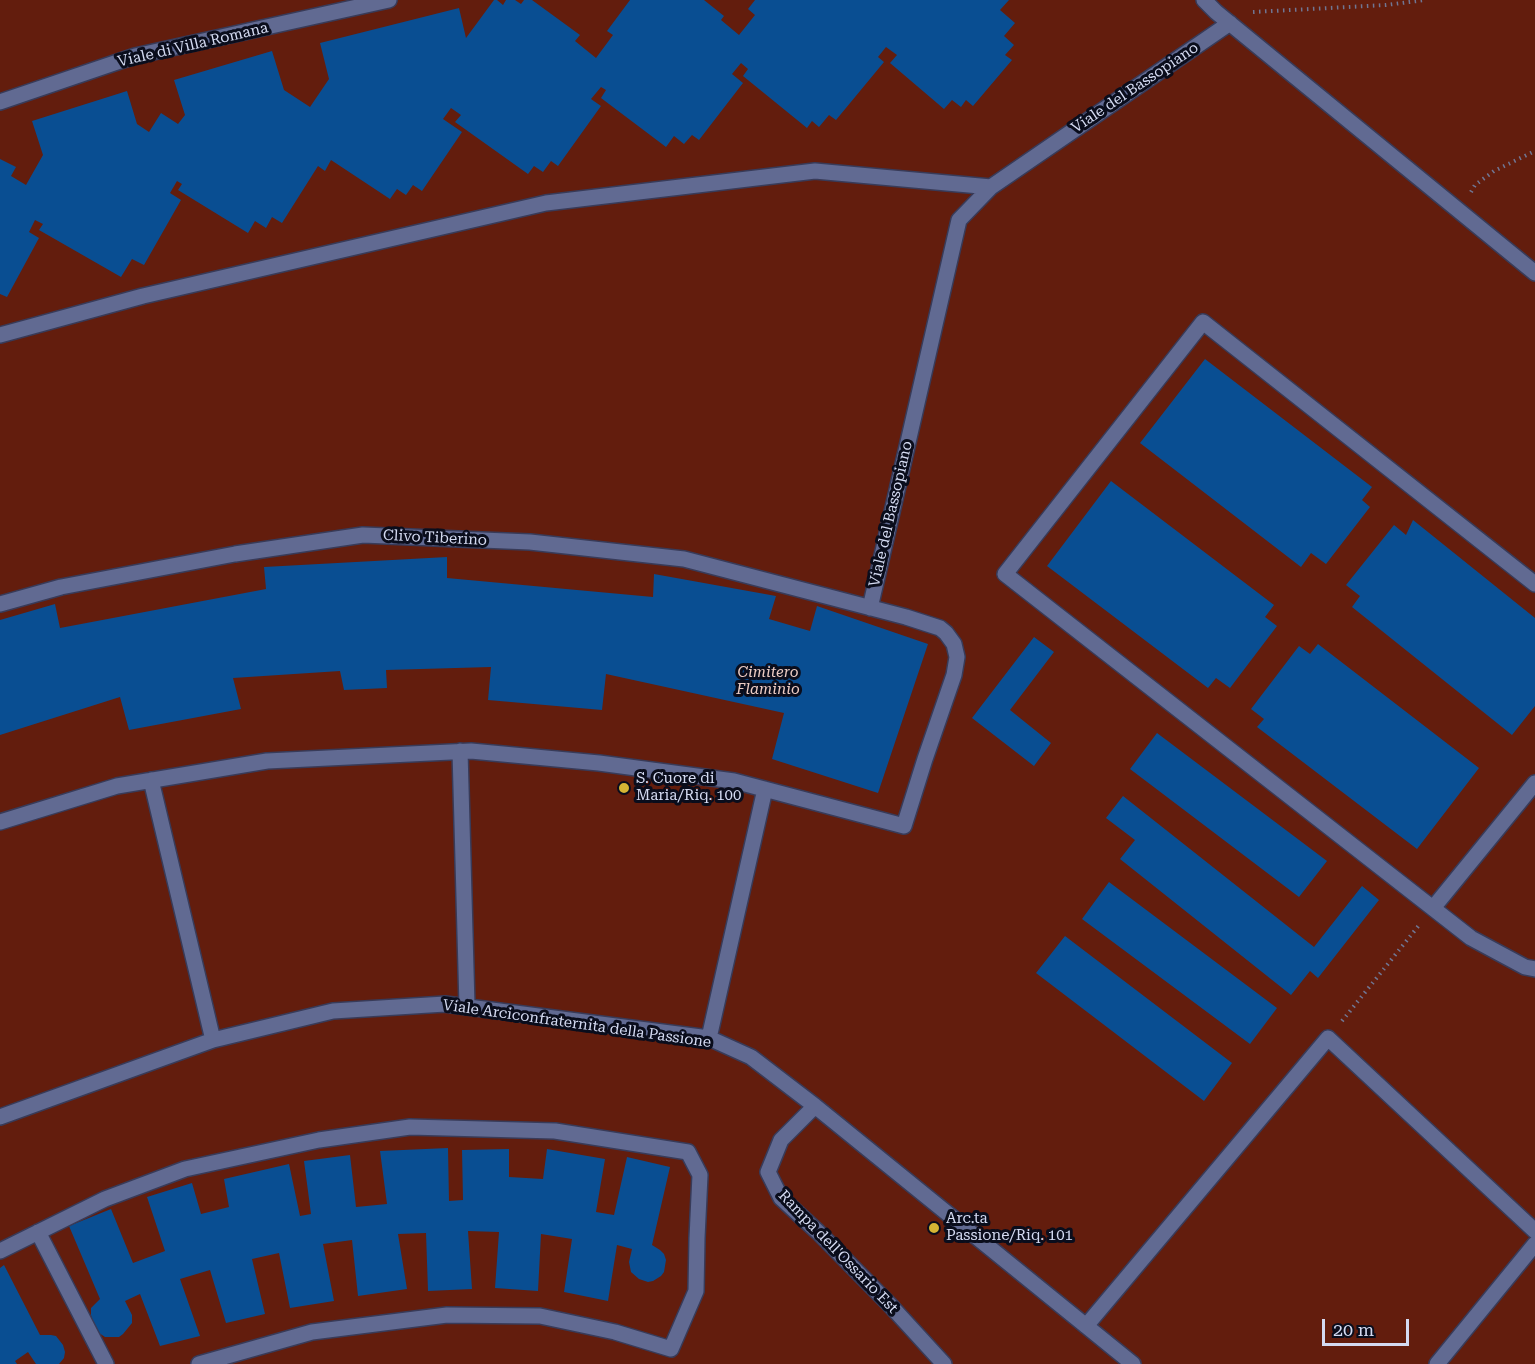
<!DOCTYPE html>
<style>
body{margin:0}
#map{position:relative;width:1535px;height:1364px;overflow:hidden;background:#1b2143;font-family:"Roboto Serif",serif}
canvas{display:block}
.scale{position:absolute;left:1322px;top:1319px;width:87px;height:27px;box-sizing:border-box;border:3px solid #d4daf1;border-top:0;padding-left:8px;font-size:18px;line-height:21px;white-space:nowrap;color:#d4daf1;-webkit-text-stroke:4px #0a0d1c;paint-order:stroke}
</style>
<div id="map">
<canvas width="1535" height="1364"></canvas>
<div class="scale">20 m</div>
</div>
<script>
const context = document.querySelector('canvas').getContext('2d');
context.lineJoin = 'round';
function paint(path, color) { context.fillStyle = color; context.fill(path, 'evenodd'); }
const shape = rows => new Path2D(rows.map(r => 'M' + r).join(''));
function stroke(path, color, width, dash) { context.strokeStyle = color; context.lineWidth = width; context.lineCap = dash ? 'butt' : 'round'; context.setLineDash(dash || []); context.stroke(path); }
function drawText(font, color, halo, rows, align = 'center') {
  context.font = font + ' "Roboto Serif",serif'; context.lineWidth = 6; context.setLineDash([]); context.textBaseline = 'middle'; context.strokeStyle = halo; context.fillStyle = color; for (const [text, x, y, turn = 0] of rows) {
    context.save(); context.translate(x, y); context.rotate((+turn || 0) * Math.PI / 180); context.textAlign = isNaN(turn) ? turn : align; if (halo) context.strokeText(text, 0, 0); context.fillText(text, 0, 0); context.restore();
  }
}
paint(shape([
 [0,0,1535,0,1535,1364,0,1364]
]), '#631d0d');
paint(shape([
 [494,0,497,0,503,5,506,0,515,0,521,4,524,0,532,0,580,35,575,41,596,58,613,35,607,31,630,0,704,0,724,16,721,20,739,35,755,15,748,9,755,0,1009,0,1000,10,1015,23,1004,36,1014,45,1005,55,1012,60,973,106,966,100,961,107,952,100,944,109,890,63,897,55,886,47,878,57,884,62,836,120,829,115,819,127,812,121,807,128,743,76,748,69,741,63,732,74,743,83,699,140,692,135,684,144,674,136,666,147,601,98,606,90,601,87,591,99,601,106,558,166,551,161,543,172,534,166,528,174,455,122,461,115,451,108,443,119,462,132,422,191,413,185,406,195,397,189,390,199,331,160,325,171,318,166,282,223,272,217,266,228,255,221,248,233,178,190,182,184,177,181,170,193,181,200,144,265,132,259,121,277,39,230,43,224,35,220,29,232,39,238,7,297,0,294,0,159,16,167,11,176,26,185,43,155,32,121,127,91,137,124,149,132,161,113,178,124,185,115,174,80,272,51,284,90,310,107,329,79,320,43,459,8,466,38],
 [1205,359,1372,487,1362,500,1370,507,1326,564,1311,553,1301,567,1140,443],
 [1111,481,1274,605,1265,617,1277,626,1230,688,1216,678,1208,688,1047,566],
 [1413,520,1535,618,1535,706,1512,735,1352,607,1360,596,1346,585,1394,525,1406,535],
 [447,557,447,578,653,597,654,574,776,596,769,619,810,631,817,606,928,644,878,793,772,759,784,713,606,674,602,710,488,700,491,667,386,670,387,688,344,690,340,671,233,678,241,709,129,730,120,697,0,735,0,620,55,604,60,628,266,589,264,567],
 [1034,637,1054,652,1010,710,1051,743,1034,766,972,718],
 [1318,644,1479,768,1417,849,1257,727,1264,719,1251,709,1299,646,1310,654],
 [1157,733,1327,861,1299,897,1130,769],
 [1123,796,1314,947,1362,886,1379,900,1318,978,1310,971,1291,995,1120,859,1135,840,1106,818],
 [1109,882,1277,1008,1250,1044,1082,919],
 [1065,936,1232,1063,1204,1101,1036,973],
 [448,1148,449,1201,463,1200,462,1150,509,1149,509,1177,543,1179,547,1149,605,1159,596,1212,614,1215,627,1157,670,1167,652,1245,660,1250,664,1254,666,1260,664,1272,661,1276,653,1281,648,1282,639,1279,631,1272,629,1262,632,1249,617,1245,608,1301,564,1292,572,1239,541,1234,538,1291,495,1288,499,1232,468,1231,472,1289,428,1291,426,1233,398,1234,407,1289,358,1296,352,1240,323,1244,334,1301,290,1308,279,1253,252,1259,265,1314,226,1323,210,1270,180,1279,200,1336,160,1346,140,1294,125,1301,132,1315,132,1323,123,1334,119,1337,105,1337,99,1333,95,1329,91,1315,91,1308,100,1299,69,1226,111,1209,133,1263,165,1251,147,1197,192,1183,201,1214,229,1207,224,1179,289,1164,300,1216,311,1214,304,1161,350,1155,356,1207,387,1204,380,1151],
 [4,1265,40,1335,51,1335,56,1336,63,1345,65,1352,64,1358,59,1364,36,1364,28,1352,15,1361,17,1364,0,1364,0,1268]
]), '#094e92');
const lane = shape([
 [1204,0,1216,12,1535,273],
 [0,102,135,56,389,0],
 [0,335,143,296,546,203,815,171,991,187],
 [1535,584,1203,322,1005,574,1471,938,1525,967,1535,969],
 [0,604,61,587,235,554,363,535,530,542,684,559,906,617,940,628,946,633,954,644,957,657,954,675,925,759,904,826,734,781,599,763,471,751,267,761,117,786,0,822],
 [870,608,959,220,991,187,1230,23],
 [460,751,467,1006],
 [151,780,213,1040],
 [1433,908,1535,783],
 [709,1038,765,789],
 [815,1106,781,1140,768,1172,781,1198,818,1232,890,1305,944,1364],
 [0,1117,213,1040,333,1011,445,1004,709,1038,751,1057,815,1106,1133,1364],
 [38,1232,106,1364],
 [0,1251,105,1199,185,1169,319,1140,410,1127,555,1131,688,1152,700,1175,697,1238,696,1291,671,1349,615,1332,540,1316,447,1315,312,1332,199,1364],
 [1086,1326,1328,1038,1535,1231],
 [1437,1364,1535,1244]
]);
stroke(lane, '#383b59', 18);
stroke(shape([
 [1253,12,1386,5,1425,0],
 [1471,192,1475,185,1494,171,1535,151],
 [1342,1021,1420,924]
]), '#707693', 4, [1.5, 4.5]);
stroke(lane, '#616a92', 15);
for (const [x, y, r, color] of [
 [624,788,6,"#d6b534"],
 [934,1228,6,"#d6b534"]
]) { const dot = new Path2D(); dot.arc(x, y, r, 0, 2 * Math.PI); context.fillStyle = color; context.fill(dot); stroke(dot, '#0a0d1c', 2); }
drawText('15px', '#d4daf1', '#0a0d1c', [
 ["Viale di Villa Romana",193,45,-13],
 ["Viale del Bassopiano",1135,88,-34],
 ["Viale del Bassopiano",891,514,-77],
 ["Clivo Tiberino",435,538,3],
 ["Viale Arciconfraternita della Passione",577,1024,8],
 ["Rampa dell'Ossario Est",838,1252,46]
]);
drawText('italic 15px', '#ecccc4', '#0a0d1c', [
 ["Cimitero",768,673],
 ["Flaminio",768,690]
]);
drawText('15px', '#d4daf1', '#0a0d1c', [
 ["S. Cuore di",636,779],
 ["Maria/Riq. 100",636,796],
 ["Arc.ta",946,1219],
 ["Passione/Riq. 101",946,1236]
], 'left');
</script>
